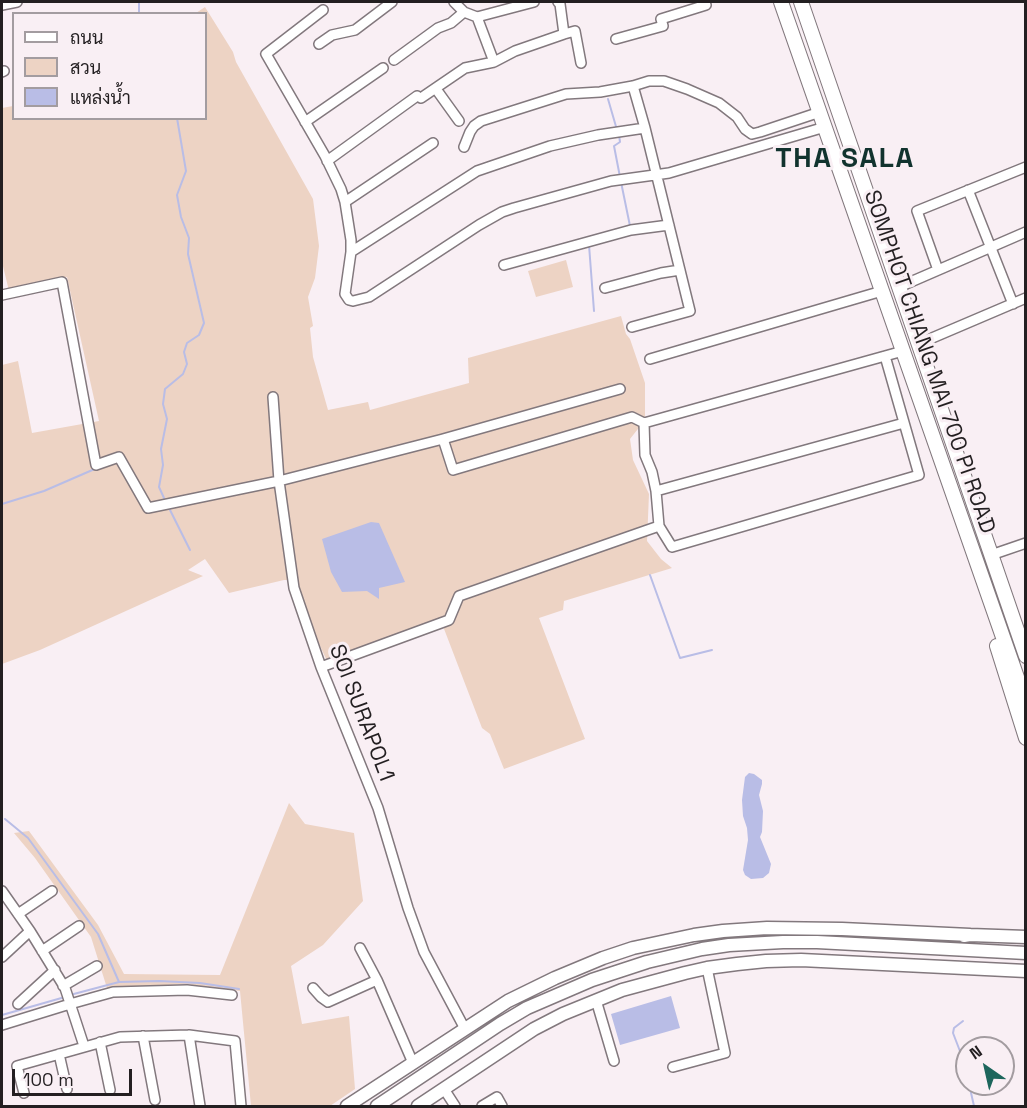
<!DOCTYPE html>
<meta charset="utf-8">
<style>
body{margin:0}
#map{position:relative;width:1027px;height:1108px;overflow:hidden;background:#f9eff4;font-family:"Space Grotesk",Sarabun,sans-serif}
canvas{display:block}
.frame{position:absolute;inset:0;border:3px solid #231f21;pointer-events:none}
.legend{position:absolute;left:12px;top:12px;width:195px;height:108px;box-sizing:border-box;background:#f9eff4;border:2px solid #a39ca0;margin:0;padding:8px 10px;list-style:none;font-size:18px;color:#231f21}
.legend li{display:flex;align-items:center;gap:12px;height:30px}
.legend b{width:30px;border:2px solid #a39ca0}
.north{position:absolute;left:955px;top:1036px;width:60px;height:60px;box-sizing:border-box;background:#f9eff4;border:2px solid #a39ca0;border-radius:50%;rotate:326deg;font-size:16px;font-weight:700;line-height:24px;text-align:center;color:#231f21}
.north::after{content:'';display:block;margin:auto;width:21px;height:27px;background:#1d665c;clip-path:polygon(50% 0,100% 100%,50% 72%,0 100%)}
.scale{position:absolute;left:12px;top:1069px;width:120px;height:27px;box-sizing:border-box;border:3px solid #231f21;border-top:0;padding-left:8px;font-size:18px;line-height:21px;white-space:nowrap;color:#231f21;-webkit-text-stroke:4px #f9eff4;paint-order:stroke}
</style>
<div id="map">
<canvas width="1027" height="1108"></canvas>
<div class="frame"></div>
<ul class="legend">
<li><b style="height:8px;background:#fff"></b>ถนน</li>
<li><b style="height:16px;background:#edd3c4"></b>สวน</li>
<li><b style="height:16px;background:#b9bde6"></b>แหล่งน้ำ</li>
</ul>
<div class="north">N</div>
<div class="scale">100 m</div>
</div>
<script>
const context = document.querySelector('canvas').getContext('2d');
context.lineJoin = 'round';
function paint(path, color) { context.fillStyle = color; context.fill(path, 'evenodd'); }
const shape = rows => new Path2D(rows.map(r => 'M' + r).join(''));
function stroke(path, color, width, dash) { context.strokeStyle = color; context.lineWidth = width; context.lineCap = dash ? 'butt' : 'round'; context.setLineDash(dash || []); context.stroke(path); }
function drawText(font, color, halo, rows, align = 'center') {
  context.font = font + ' "Space Grotesk",sans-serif'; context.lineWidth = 6; context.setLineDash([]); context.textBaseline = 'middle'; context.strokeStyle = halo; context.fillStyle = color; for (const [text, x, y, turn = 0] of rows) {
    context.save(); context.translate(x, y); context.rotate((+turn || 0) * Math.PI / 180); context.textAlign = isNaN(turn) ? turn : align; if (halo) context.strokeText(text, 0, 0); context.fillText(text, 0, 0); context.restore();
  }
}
paint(shape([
 [205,7,233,52,236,62,313,199,319,246,315,278,308,297,313,326,310,328,313,357,328,410,368,402,370,410,469,383,468,358,621,316,626,334,630,339,645,383,645,420,630,439,633,460,649,494,647,541,661,559,672,568,564,601,563,610,539,618,585,739,504,769,490,734,482,728,441,621,327,661,310,624,302,604,298,580,284,580,229,593,205,559,188,570,203,576,40,650,2,664,2,365,18,361,32,433,99,421,67,277,9,291,2,262,2,108,13,106,14,118,206,118,206,14,196,13],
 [566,260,573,287,536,297,528,271],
 [289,803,305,824,354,833,363,901,323,945,291,966,302,1024,349,1016,355,1089,330,1106,251,1106,240,991,185,984,107,988,91,937,35,858,14,833,29,831,98,925,124,974,220,975]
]), '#edd3c4');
paint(shape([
 [371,522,379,523,405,582,379,588,379,599,367,591,342,592,331,572,322,539],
 [749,773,754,774,762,780,762,784,759,795,763,811,762,832,760,837,771,864,769,873,763,878,751,879,745,875,743,870,748,840,747,828,743,816,742,800,745,777],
 [671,996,680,1028,620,1045,611,1014]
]), '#b9bde6');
stroke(shape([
 [139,2,139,14],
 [608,99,617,130],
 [619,135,620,142,614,146,620,177],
 [621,182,630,226],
 [589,245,594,311],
 [164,498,159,487,163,465,161,449,167,419,163,404,165,389,183,374,187,364,184,352,187,343,199,335,204,323,188,254,189,238,181,217,177,195,186,171,177,118],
 [2,504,44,491,97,468],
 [170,510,190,550],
 [650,575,680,658,712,650],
 [5,819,28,838,98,934,119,982],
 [70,995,119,982,159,981,200,983,239,989],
 [2,1015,65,997],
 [963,1021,954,1028,953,1033,963,1059,967,1077],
 [969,1084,974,1106]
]), '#b9bde6', 2);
const street = shape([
 [454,2,464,12,477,17,494,62],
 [558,2,560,4,564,34,575,31,581,63],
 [2,5,17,2],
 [323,10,266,54,325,156,341,189,345,202,351,240,351,252,345,294,349,300,353,301,369,297,479,225,502,212,514,208,611,181,669,173,825,127],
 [477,17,534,2],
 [616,39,663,26,661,19,706,5],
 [319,44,332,35,355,30,392,2],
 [394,60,438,28,451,23,464,12],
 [2,72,4,71],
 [436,89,459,121],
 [421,98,465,68,494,62,515,51,564,34],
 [305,122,383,68],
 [464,147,470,132,474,126,481,121,566,94,600,92,633,86,649,81,664,81,687,89,719,103,737,117,745,129,752,134,760,132,820,112],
 [327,161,417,96],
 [968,190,1013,304],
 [345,202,433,143],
 [351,252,477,171,550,146,598,135,645,128],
 [504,265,631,230,669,225],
 [938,270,917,211,1026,167],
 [899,287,1026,232],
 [605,288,661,273,680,270],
 [2,295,62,282,96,465,119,457,148,508,279,481,443,439,620,389],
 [632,327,690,311,645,128,633,86],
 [918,344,1026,298],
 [650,359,882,291],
 [273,397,279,481,294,588,321,667,378,808,408,908,424,952,465,1029],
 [644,423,645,455,652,472,656,491,659,526,672,547,919,475,885,356],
 [443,439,453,470,632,417,644,423,903,351],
 [656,491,904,423],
 [991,555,1026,543],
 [321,667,449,620,459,596,659,526],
 [2,891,30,931,65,988,84,1046],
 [18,914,52,891],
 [360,948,377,980,413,1063],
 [42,951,79,926],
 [2,957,30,931],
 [63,986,97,966],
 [313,988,321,997,328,1002,377,980],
 [596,1000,614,1061],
 [18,1004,55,970],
 [2,1025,70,1004,113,992,187,990,232,995],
 [189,1035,200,1106],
 [143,1036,155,1100],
 [100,1042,110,1090],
 [59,1054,67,1089],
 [673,1067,725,1053,707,968],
 [444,1089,455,1106],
 [24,1093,17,1066,120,1037,189,1035,235,1041,241,1106],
 [482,1106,497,1097,502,1106]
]);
const secondary = shape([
 [964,936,970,935,1026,937],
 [347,1106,508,1001,555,978,603,958,633,948,694,935,723,931,767,928,842,929,970,935],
 [377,1106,500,1024,527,1008,592,980,647,962,702,949,729,945,783,942,817,942,1026,953],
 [418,1106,534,1029,563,1014,622,990,685,973,707,968,737,964,766,961,801,960,1026,971]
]);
const primary = shape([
 [781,2,1026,703],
 [801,2,1026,656],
 [997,646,1026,738]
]);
stroke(street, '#82787d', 12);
stroke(secondary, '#82787d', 15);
stroke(primary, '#82787d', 16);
stroke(street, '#fff', 9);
stroke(secondary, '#fff', 12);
stroke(primary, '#fff', 14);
drawText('22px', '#231f21', '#f9eff4', [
 ["SOMPHOT CHIANG MAI 700 PI ROAD",929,362,71],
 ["SOI SURAPOL1",361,713,69]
]);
context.letterSpacing = '1.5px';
drawText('bold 28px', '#11332e', '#f9eff4', [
 ["THA SALA",845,159]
]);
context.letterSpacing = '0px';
</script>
